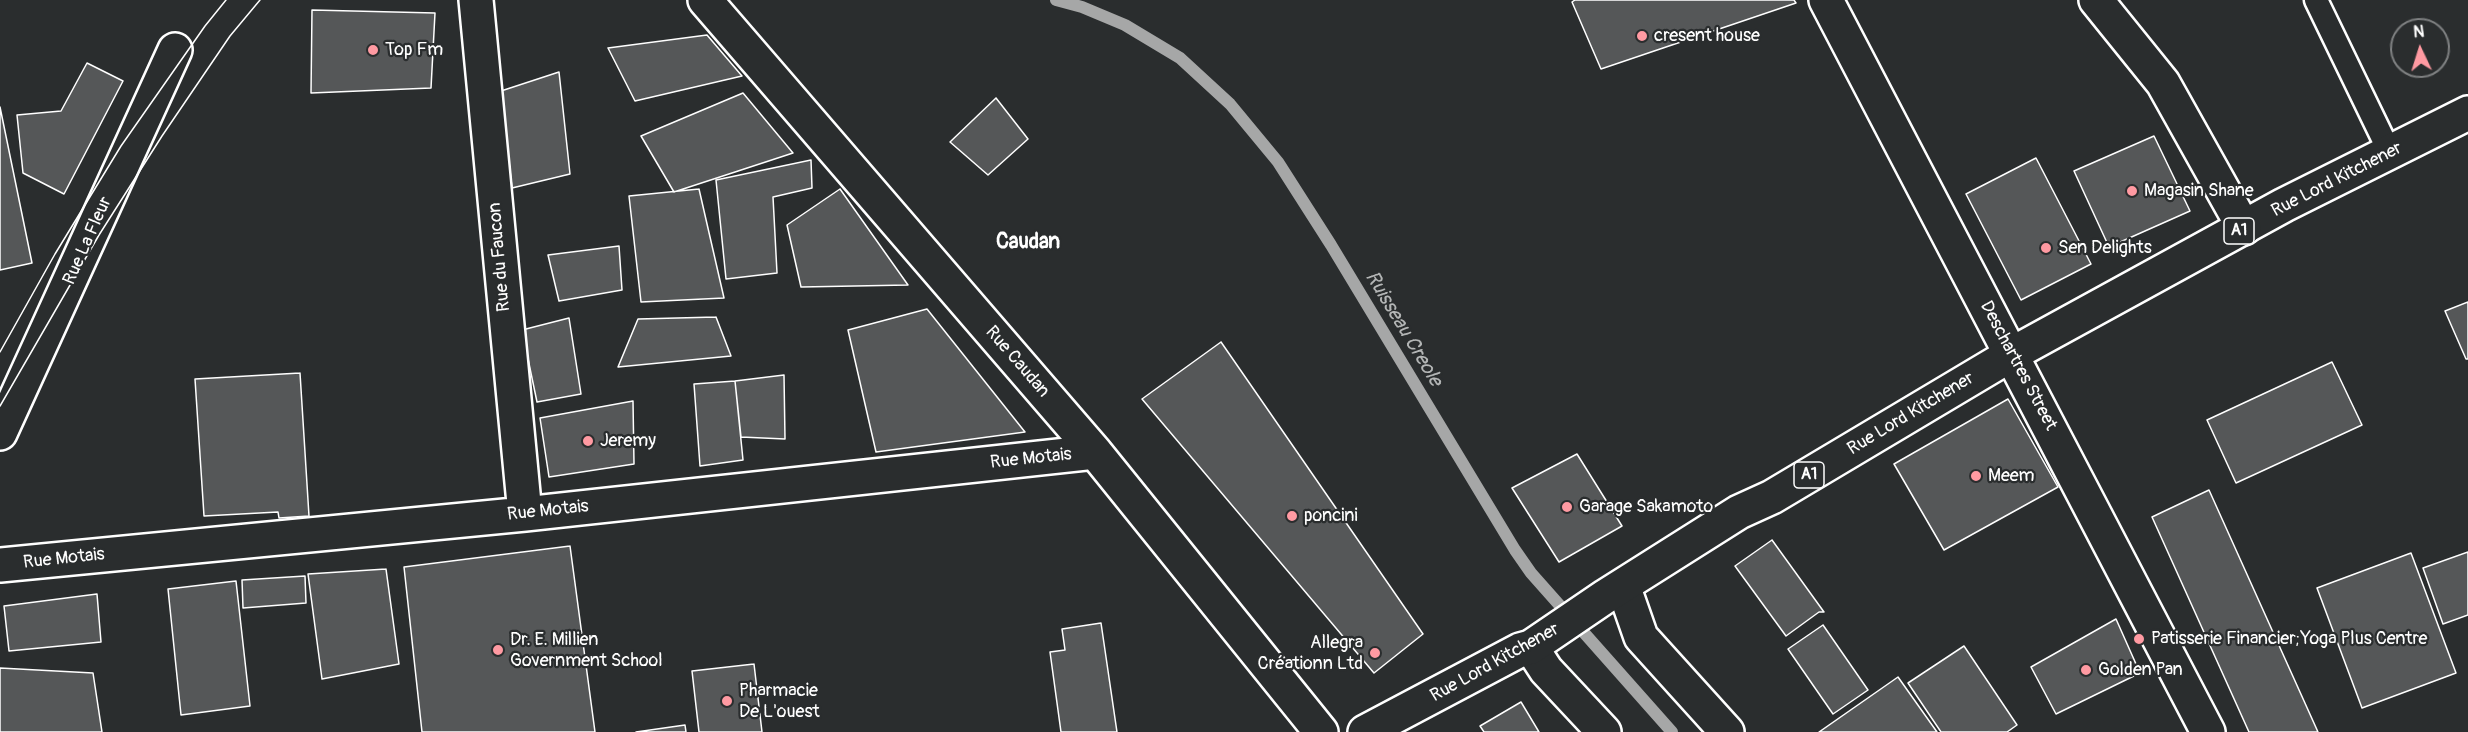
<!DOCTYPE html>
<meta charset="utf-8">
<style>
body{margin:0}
#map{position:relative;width:2468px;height:732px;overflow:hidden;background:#2a2d2e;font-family:Pangolin,sans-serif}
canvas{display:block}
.north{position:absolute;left:2390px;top:18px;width:60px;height:60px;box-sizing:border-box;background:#2a2d2e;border:2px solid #7f8182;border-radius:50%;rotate:356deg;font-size:16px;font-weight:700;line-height:24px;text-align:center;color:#fff}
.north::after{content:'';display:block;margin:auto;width:21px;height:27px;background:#ff9aa2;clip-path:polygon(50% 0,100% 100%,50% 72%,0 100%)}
</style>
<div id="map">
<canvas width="2468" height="732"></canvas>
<div class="north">N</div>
</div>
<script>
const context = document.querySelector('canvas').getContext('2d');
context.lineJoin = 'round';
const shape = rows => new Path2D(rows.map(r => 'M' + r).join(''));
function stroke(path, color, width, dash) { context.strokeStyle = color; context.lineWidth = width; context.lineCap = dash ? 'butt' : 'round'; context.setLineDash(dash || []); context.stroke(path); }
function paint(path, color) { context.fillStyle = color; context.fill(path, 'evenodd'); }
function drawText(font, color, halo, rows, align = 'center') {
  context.font = font + ' Pangolin,sans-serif'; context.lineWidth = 4.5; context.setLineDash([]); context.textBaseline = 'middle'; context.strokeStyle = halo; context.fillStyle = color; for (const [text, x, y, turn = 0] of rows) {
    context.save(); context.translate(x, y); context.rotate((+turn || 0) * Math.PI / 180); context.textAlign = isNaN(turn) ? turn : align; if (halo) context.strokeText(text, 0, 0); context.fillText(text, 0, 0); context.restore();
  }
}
stroke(shape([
 [1056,0,1082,7,1125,25,1180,58,1230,104,1278,162,1331,245,1515,550,1531,573,1672,732]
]), '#a6a7a7', 12);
const building = shape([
 [1575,0,1794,0,1796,3,1601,69,1572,2,1575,0],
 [312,10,435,13,431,88,311,93,312,10],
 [707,35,742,76,635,101,608,48,707,35],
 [87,63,123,81,64,194,23,173,17,115,61,111,87,63],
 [559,72,570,174,512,188,501,91,559,72],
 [743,93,793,153,674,192,641,136,743,93],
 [996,98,1028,139,988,175,950,142,996,98],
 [0,107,32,263,0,270,0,107],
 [2154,136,2190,211,2109,247,2074,171,2154,136],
 [2036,158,2091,264,2021,300,1966,194,2036,158],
 [811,160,812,188,773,197,777,273,726,279,716,180,811,160],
 [699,189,724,298,641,302,629,196,699,189],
 [840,189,908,285,801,287,787,225,840,189],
 [619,246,622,290,559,301,548,255,619,246],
 [2468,302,2468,359,2466,359,2445,311,2468,302],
 [927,309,1025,432,876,452,848,330,927,309],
 [716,317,731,356,618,367,638,319,716,317],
 [569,318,581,394,537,402,522,330,569,318],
 [1221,342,1423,634,1374,673,1142,399,1221,342],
 [2332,362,2362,425,2236,483,2207,420,2332,362],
 [300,373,309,516,279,518,278,512,204,516,195,379,300,373],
 [784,375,785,439,741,437,735,381,784,375],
 [735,381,743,460,700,466,694,384,735,381],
 [2008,399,2058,487,1944,550,1894,464,2008,399],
 [633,401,634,464,549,477,540,418,633,401],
 [1577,454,1622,526,1559,562,1512,488,1577,454],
 [2209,490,2318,732,2249,732,2152,517,2209,490],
 [1772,540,1824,612,1819,612,1786,636,1735,566,1772,540],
 [570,546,595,732,422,732,404,567,570,546],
 [2468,552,2468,615,2443,624,2423,568,2468,552],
 [2411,553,2456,673,2362,708,2317,588,2411,553],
 [386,569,399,664,322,679,308,574,386,569],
 [305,576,306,603,243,608,242,580,305,576],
 [236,581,250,706,181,715,168,589,236,581],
 [97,594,101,642,9,651,4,606,97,594],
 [2116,619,2140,673,2056,714,2031,667,2116,619],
 [1101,623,1117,732,1061,732,1050,652,1065,650,1062,629,1101,623],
 [1823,625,1868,690,1833,714,1788,649,1823,625],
 [1964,646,2017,725,2007,732,1941,732,1908,683,1964,646],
 [754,664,762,732,699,732,692,671,754,664],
 [0,668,93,673,102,732,0,732,0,668],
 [1898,677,1937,732,1819,732,1898,677],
 [1521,702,1539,732,1484,732,1480,726,1521,702],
 [685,725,686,732,636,732,685,725]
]);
paint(building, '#555758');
stroke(building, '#fff', 1.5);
const lane = shape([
 [2316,0,2390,153]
]);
const street = shape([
 [476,0,525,514],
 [705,0,1095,452,1321,732],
 [0,433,175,50],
 [0,565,525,514,1095,452],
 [1621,588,1626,594,1641,637,1727,732],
 [1531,647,1546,670,1604,732]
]);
const secondary = shape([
 [1826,0,2208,732]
]);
const primary = shape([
 [1365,732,1520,650,1531,647,1606,596,1739,512,1772,497,2012,354,2284,205,2468,113]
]);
const highway = shape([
 [2096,0,2163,83,2244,228]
]);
stroke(lane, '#fff', 27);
stroke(street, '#fff', 38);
stroke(secondary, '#fff', 38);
stroke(primary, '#fff', 38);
stroke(highway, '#fff', 38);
stroke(lane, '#2a2d2e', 22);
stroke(street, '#2a2d2e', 33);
stroke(secondary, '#2a2d2e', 33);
stroke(primary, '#2a2d2e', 33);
stroke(highway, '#2a2d2e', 33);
stroke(shape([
 [0,352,55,254,121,146,205,26,226,0],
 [0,406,99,235,162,136,230,36,260,0]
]), '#fff', 1.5);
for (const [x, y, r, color] of [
 [1642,36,6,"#ff9aa2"],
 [373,50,6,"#ff9aa2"],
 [2132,191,6,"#ff9aa2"],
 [2046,248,6,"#ff9aa2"],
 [588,441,6,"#ff9aa2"],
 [1976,476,6,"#ff9aa2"],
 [1567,507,6,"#ff9aa2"],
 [1292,516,6,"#ff9aa2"],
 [2139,639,6,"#ff9aa2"],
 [498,650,6,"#ff9aa2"],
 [1375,653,6,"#ff9aa2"],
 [2086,670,6,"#ff9aa2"],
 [727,701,6,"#ff9aa2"]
]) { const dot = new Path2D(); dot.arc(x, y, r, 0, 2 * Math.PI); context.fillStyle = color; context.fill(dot); stroke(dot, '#2a2d2e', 2); }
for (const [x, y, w] of [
 [2239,231,30],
 [1809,475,30]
]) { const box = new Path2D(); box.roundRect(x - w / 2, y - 13, w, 26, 4.5); context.fillStyle = '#2a2d2e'; context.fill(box); stroke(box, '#fff', 1.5); }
drawText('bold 16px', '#fff', null, [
 ["A1",2239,231],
 ["A1",1809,475]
]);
drawText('18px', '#fff', '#2a2d2e', [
 ["cresent house",1654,36],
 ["Top Fm",385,50],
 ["Magasin Shane",2144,191],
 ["Sen Delights",2058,248],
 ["Jeremy",600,441],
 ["Meem",1988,476],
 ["Garage Sakamoto",1579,507],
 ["poncini",1304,516],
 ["Patisserie Financier;Yoga Plus Centre",2151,639],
 ["Dr. E. Millien",510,640],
 ["Government School",510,661],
 ["Allegra",1363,643,"right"],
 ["Créationn Ltd",1363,664,"right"],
 ["Golden Pan",2098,670],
 ["Pharmacie",739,691],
 ["De L'ouest",739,712]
], 'left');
drawText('18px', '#fff', '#2a2d2e', [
 ["Rue Lord Kitchener",2337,180,-27],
 ["Rue La Fleur",88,241,-66],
 ["Rue du Faucon",500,257,-95],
 ["Rue Caudan",1017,362,49],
 ["Deschartres Street",2018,366,62],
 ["Rue Lord Kitchener",1911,414,-31],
 ["Rue Motais",1031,459,-6],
 ["Rue Motais",548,511,-6],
 ["Rue Motais",64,559,-6],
 ["Rue Lord Kitchener",1495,663,-29]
]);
drawText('italic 20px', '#b4b6b6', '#2a2d2e', [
 ["Ruisseau Creole",1403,329,59]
]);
drawText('bold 21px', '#fff', '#2a2d2e', [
 ["Caudan",1028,243]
]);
</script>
